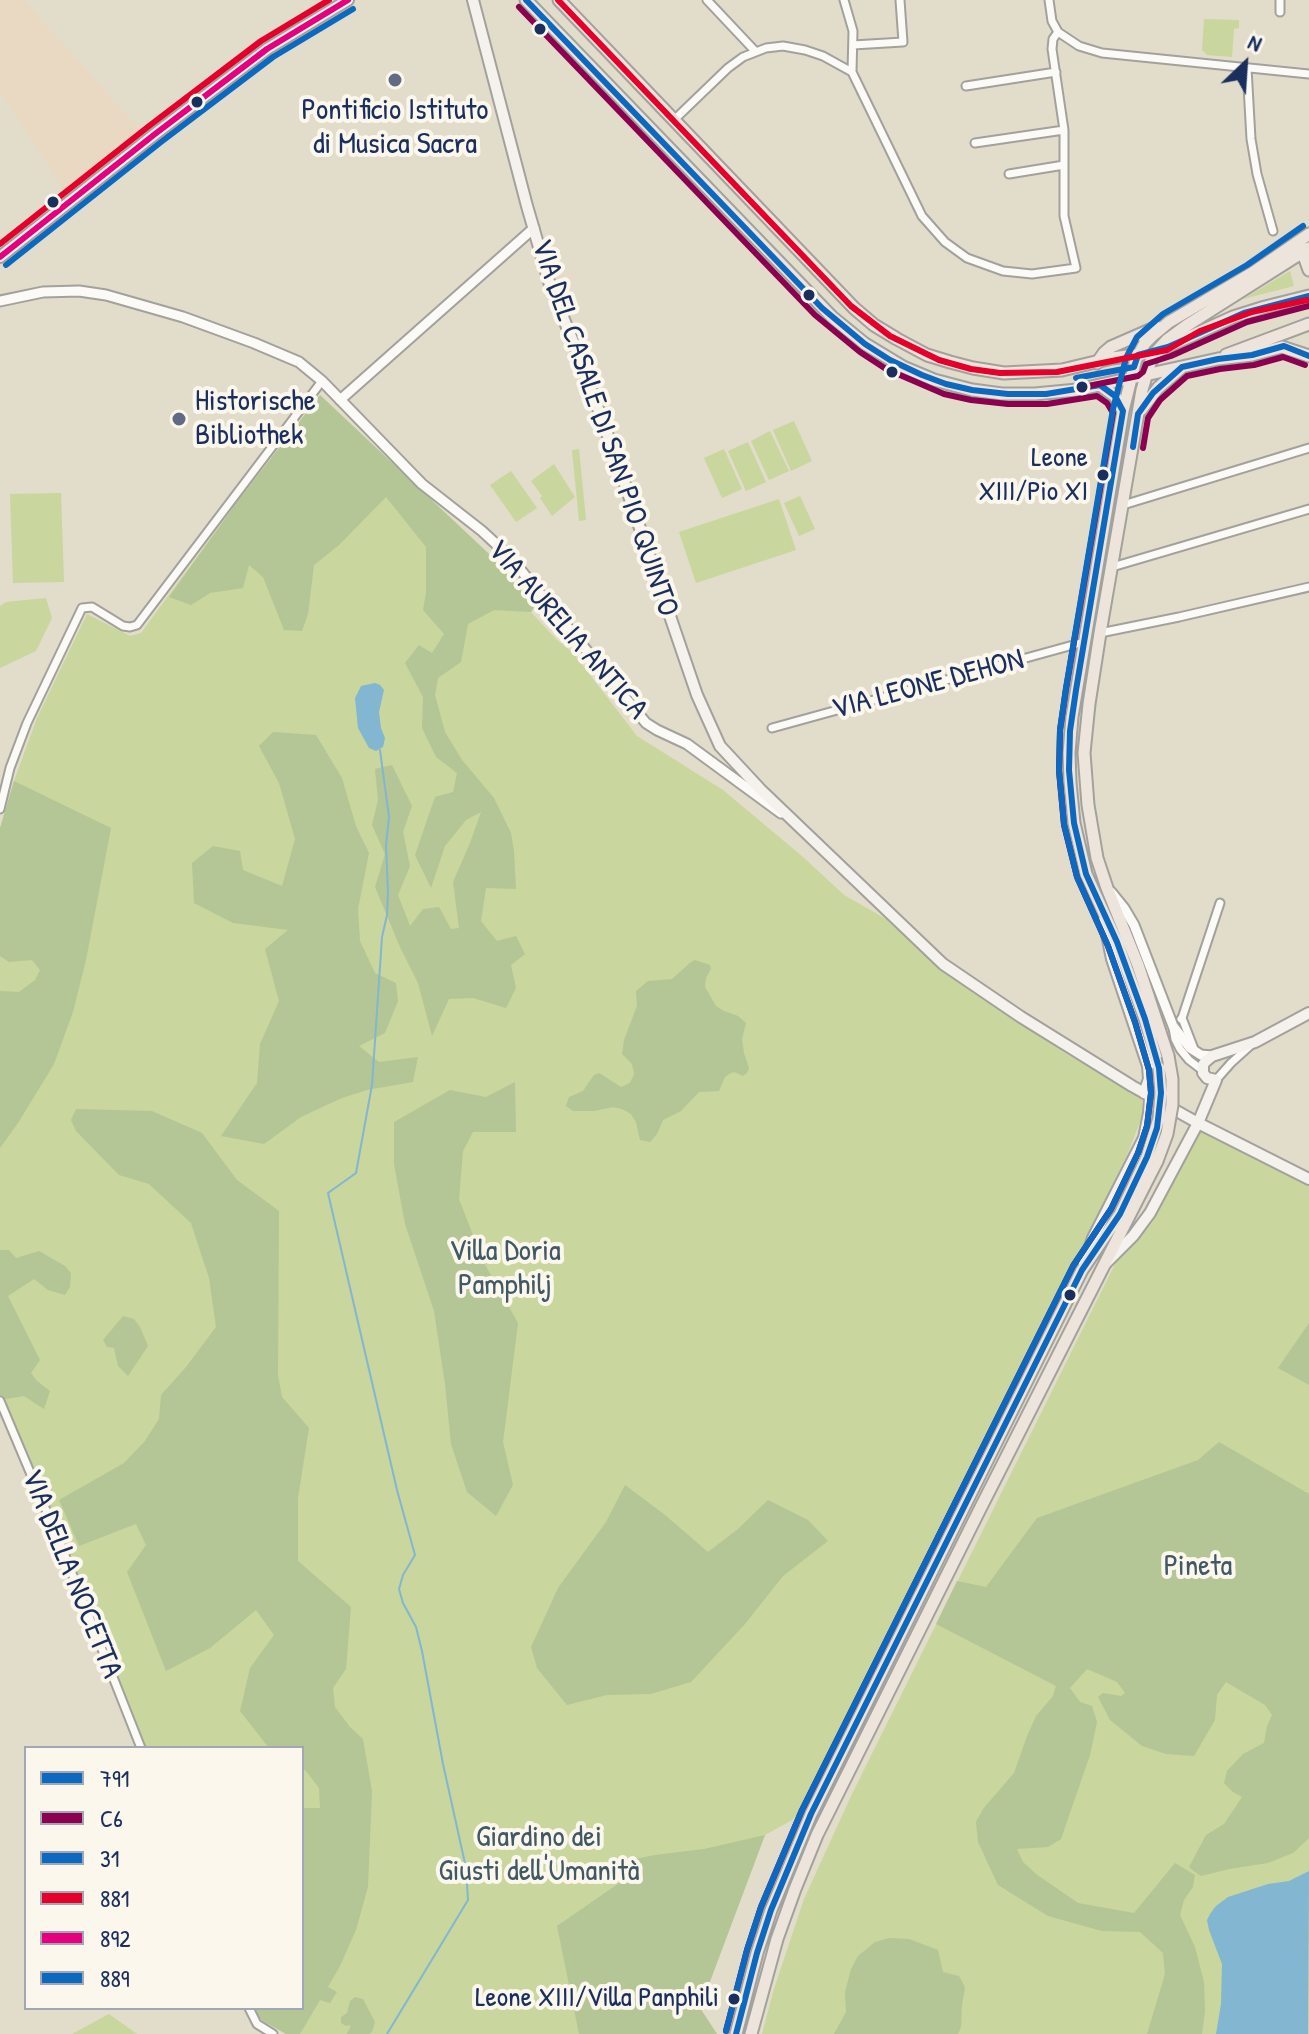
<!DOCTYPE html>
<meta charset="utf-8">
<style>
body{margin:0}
#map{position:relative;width:1309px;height:2034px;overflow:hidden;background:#e2dcca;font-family:"Patrick Hand",sans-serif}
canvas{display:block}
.legend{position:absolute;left:24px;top:1746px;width:280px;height:264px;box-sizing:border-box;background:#fbf7ec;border:2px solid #a1a7b3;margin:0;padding:10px 14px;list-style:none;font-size:24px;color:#1b2f5e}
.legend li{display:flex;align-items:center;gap:16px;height:40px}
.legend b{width:40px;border:2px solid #a1a7b3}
.north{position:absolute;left:1205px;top:24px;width:80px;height:80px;-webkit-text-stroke:6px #fbf7ec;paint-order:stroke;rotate:25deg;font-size:22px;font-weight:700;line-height:32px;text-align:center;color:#1b2f5e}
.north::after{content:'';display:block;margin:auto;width:28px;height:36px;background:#1b2f5e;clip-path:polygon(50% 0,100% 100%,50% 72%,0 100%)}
</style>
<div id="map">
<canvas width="1309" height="2034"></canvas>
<ul class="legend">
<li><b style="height:10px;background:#0c69bf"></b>791</li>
<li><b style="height:10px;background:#8b004f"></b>C6</li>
<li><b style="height:10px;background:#0c69bf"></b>31</li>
<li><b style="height:10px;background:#e4002b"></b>881</li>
<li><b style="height:10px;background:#e5007d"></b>892</li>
<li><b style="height:10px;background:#0c69bf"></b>889</li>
</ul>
<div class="north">N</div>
</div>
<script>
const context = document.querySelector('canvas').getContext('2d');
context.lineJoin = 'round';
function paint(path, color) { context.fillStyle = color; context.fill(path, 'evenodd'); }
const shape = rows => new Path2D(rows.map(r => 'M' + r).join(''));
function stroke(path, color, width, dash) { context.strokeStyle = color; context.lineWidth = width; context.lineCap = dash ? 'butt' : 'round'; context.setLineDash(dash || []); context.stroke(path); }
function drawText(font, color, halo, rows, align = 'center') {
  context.font = font + ' "Patrick Hand",sans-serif'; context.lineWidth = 8; context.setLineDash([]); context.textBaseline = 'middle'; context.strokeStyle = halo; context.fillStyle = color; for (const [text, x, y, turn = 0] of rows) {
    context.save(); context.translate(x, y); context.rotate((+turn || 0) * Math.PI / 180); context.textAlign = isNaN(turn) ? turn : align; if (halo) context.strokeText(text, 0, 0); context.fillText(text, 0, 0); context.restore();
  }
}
paint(shape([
 [0,0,24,0,144,135,68,196,0,92]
]), '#ead9c2');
paint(shape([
 [1204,19,1239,20,1239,28,1234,29,1232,57,1207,55,1202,50],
 [1290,271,1294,286,1243,299],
 [320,395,488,553,535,606,531,612,556,639,573,653,637,736,723,790,803,857,844,895,886,919,943,971,1066,1054,1142,1098,1142,1117,1127,1155,1020,1375,969,1472,837,1742,799,1812,792,1820,765,1835,700,2008,717,2034,286,2034,263,2021,257,2015,302,2008,302,1748,145,1748,0,1386,0,828,14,781,37,718,87,614,130,636,141,633,237,502],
 [794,421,812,461,791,471,773,430],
 [770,431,789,471,769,480,751,441],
 [748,442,766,482,746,491,728,451],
 [579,449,586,520,579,521,572,450],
 [724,449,742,489,722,498,704,458],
 [554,464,575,497,552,516,540,498,542,496,531,481],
 [511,471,537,508,516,522,490,485],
 [61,493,64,582,13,583,10,494],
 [800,496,815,529,799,536,784,503],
 [779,499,796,550,696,583,679,532],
 [46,598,52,618,36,651,0,668,0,606,6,602],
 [1199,1130,1309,1185,1309,2034,762,2034,773,1992,804,1899,852,1794,1116,1262,1152,1223],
 [109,2014,137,2034,72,2034]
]), '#c9d69d');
paint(shape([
 [320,395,488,553,535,606,531,612,494,610,468,624,461,662,438,678,435,695,445,732,462,760,494,798,511,833,514,851,516,889,486,888,481,921,497,941,516,936,525,954,511,965,516,988,506,1008,473,998,449,999,432,1036,418,983,400,947,375,887,385,854,372,825,378,800,375,769,392,765,412,806,403,832,410,866,398,895,410,926,423,909,439,907,451,929,459,928,453,882,470,843,481,812,466,820,445,846,431,888,415,855,435,797,453,792,457,773,436,757,422,728,423,697,405,663,419,645,432,653,444,634,423,610,426,593,426,547,386,497,339,545,314,565,308,614,302,631,284,630,263,577,249,565,243,588,210,593,191,605,169,597,237,502],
 [273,732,316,735,342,778,356,826,369,853,358,909,360,941,375,973,396,983,398,1001,385,1033,359,1046,379,1062,418,1057,413,1082,367,1090,342,1098,301,1117,264,1144,221,1136,257,1083,260,1044,279,1001,265,949,288,930,233,923,194,903,192,863,213,846,240,851,243,870,282,886,295,839,279,783,259,746],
 [14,781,111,828,86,960,73,1012,54,1064,18,1123,0,1148,0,991,19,992,35,980,40,970,32,960,9,962,0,956,0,828],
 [695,960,710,965,711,969,706,978,705,987,716,1006,724,1011,738,1016,746,1023,742,1039,744,1053,749,1068,747,1073,743,1076,734,1072,729,1074,725,1077,719,1091,699,1092,681,1111,663,1120,657,1134,650,1142,640,1140,636,1122,631,1114,622,1109,613,1107,594,1111,573,1111,566,1106,569,1097,583,1091,594,1075,599,1073,621,1087,630,1083,634,1074,632,1064,622,1054,624,1040,637,1006,636,991,648,981,672,979,691,962],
 [515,1082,516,1132,473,1132,463,1151,459,1199,483,1261,518,1323,503,1442,513,1485,496,1516,467,1492,451,1444,445,1384,434,1311,405,1224,394,1164,394,1122,450,1090,486,1097],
 [76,1109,152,1111,202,1133,237,1180,279,1211,278,1375,282,1397,309,1428,298,1498,298,1561,351,1607,346,1669,333,1688,335,1707,350,1727,363,1739,372,1791,368,1887,356,1930,340,1966,328,1987,337,1992,330,2003,320,2000,300,2034,286,2034,263,2021,252,2008,302,2008,302,1808,320,1808,319,1788,306,1771,302,1769,302,1748,269,1748,240,1711,250,1668,274,1635,256,1610,210,1648,166,1671,127,1572,146,1545,136,1524,79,1546,59,1500,124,1463,145,1441,159,1419,161,1395,186,1367,216,1327,209,1278,191,1223,149,1184,119,1175,76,1131,71,1120],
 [0,1250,9,1250,16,1258,39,1251,65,1266,71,1273,70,1287,65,1295,48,1290,34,1279,8,1296,40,1360,31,1373,37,1381,50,1391,44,1409,24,1396,0,1400],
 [123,1316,134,1319,140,1327,148,1346,128,1376,118,1366,114,1348,107,1347,103,1340],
 [1309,1323,1309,1385,1278,1368],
 [1219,1442,1309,1494,1309,1838,1293,1853,1268,1863,1229,1869,1201,1876,1195,1872,1189,1867,1206,1835,1224,1824,1242,1797,1233,1792,1224,1783,1227,1771,1243,1754,1264,1743,1267,1726,1272,1715,1265,1705,1226,1682,1217,1695,1215,1720,1194,1756,1166,1754,1142,1746,1110,1720,1098,1697,1103,1693,1121,1696,1125,1693,1117,1682,1087,1669,1070,1688,1080,1702,1092,1706,1097,1722,1090,1755,1061,1839,1048,1847,1017,1849,1023,1862,1036,1874,1078,1903,1134,1913,1175,1863,1195,1875,1193,1887,1184,1900,1180,1915,1195,1947,1204,1982,1205,2011,1202,2034,1147,2034,1165,1974,1163,1953,1140,1932,1102,1931,1048,1916,998,1885,978,1842,976,1822,983,1809,1014,1773,1027,1736,1036,1716,1053,1696,1056,1686,936,1624,957,1581,986,1587,1037,1518,1198,1460],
 [625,1485,665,1515,708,1552,738,1529,768,1500,808,1520,828,1541,783,1576,745,1624,691,1682,651,1694,607,1695,567,1705,537,1668,531,1647,558,1588,606,1522],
 [765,1835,700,2008,717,2034,579,2034,557,1926,625,1879,630,1860,655,1855,704,1849],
 [889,1938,909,1939,938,1950,943,1972,959,1976,965,1987,962,2005,961,2027,958,2034,834,2034,846,2012,845,1992,851,1969,858,1956,875,1942],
 [355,1997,363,1999,375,2022,372,2032,369,2034,347,2034,351,2025,346,2026,341,2023,341,2017,347,2013,350,2001]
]), '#b4c695');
paint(shape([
 [375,683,380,685,384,690,379,712,381,728,385,738,383,747,376,751,369,748,358,728,355,698,361,686],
 [1309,1871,1308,2034,1216,2034,1221,2004,1222,1964,1209,1930,1207,1920,1210,1914,1216,1906,1228,1897,1268,1884,1289,1881]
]), '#83b6d0');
stroke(shape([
 [380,750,389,817,386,845,388,892,387,915,382,937,372,1085,356,1173,328,1193,397,1490,415,1555,403,1575,399,1589,403,1603,416,1627,422,1651,443,1764,466,1868,468,1900,387,2034]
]), '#83b6d0', 2);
const minor = shape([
 [707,0,755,51],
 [844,0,853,31,852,72,922,216,945,242,967,258,1003,271,1032,274,1076,268,1064,216,1064,130,1052,49,1053,39,1058,32,1052,21,1049,0],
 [1280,12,1280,0],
 [1058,32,1079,46,1102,53,1309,74],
 [853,45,903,42,900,0],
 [1247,68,1251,139,1257,174,1273,231],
 [966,86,1056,72],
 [674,120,728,68,743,57,766,48,783,46,805,50,823,56,852,72],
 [975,143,1064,130],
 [1009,174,1064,165],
 [1123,505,1309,448],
 [1112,567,1309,509],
 [1100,633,1179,617,1309,587],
 [772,728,1084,642],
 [0,809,10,768,27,723,82,608,92,607,123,626,130,627,137,625,322,381],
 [1182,1018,1220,903],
 [1181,1019,1182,1018,1194,1049],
 [1173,1028,1175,1039,1180,1049,1189,1060,1202,1070],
 [1216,1080,1231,1063,1251,1045],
 [0,1401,62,1548,141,1748],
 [249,2008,257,2024,273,2034]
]);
const tertiary = shape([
 [0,301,43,292,79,291,106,295,183,317,254,343,299,362,322,381,422,484,482,531,510,557,646,723,657,730,687,744,781,813],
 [340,400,534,228],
 [1111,892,1124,908,1134,925,1173,1026,1190,1048,1201,1055,1212,1056]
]);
const secondary = shape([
 [473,0,527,206,550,285,580,359,616,458,697,695,720,746,760,789,943,964,1021,1017,1132,1086,1198,1123,1309,1179],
 [0,257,155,134,267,49,348,0],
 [1104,920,1112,959,1148,1066,1149,1079,1144,1093],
 [1106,1263,1133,1236,1150,1213,1198,1123,1216,1080,1207,1078,1203,1073,1203,1065,1205,1062,1212,1056,1255,1042,1309,1013],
 [1084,1264,1093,1238,1144,1138,1149,1113,1150,1097]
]);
const primary = shape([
 [526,0,832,317,865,344,903,367,934,380,972,390,1002,394,1035,394,1077,390,1218,359,1252,355,1282,347,1309,356],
 [559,0,854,308,874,325,897,339,927,355,950,362,973,368,1004,373,1062,370,1112,358,1143,354],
 [1300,245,1309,270],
 [1160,350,1233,317,1265,307,1309,296],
 [1226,355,1309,324],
 [1097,363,1104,353,1111,347,1157,327],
 [1100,385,1115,396,1123,411],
 [1141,410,1158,388,1181,368],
 [1168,1056,1138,965,1107,888,1097,858,1088,805,1084,753,1089,704,1100,633,1142,390,1150,363,1157,351,1167,340,1186,326,1309,248],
 [1159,1068,1145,1019,1117,942,1086,874,1074,823,1070,782,1069,753,1072,717,1123,411,1136,359,1145,343,1152,336,1169,322,1252,273,1309,234],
 [736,2034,757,1953,771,1910,811,1814,1082,1270,1120,1214,1147,1157],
 [751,2034,777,1939,795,1889,817,1835,980,1509,1157,1161]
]);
stroke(minor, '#a2a19c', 11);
stroke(tertiary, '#a2a19c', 13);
stroke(secondary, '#a2a19c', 14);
stroke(primary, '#a2a19c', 15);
stroke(minor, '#fbfaf7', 7);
stroke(tertiary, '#fbfaf7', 9);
stroke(secondary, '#f5f1ed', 10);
stroke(primary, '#ede4dc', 11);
const primaryBridge = shape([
 [1147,1157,1159,1118,1161,1093,1159,1068],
 [1157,1161,1167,1134,1172,1105,1172,1079,1168,1056]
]);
stroke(primaryBridge, '#a2a19c', 15, []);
stroke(primaryBridge, '#ede4dc', 11);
stroke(shape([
 [526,0,822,308,865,344,890,360,922,375,946,384,972,390,1008,394,1046,394,1100,385,1115,396,1123,411,1076,690,1070,731,1069,770,1074,823,1086,874,1117,942,1145,1019,1159,1068,1161,1093,1157,1128,1147,1157,1120,1214,1082,1270,811,1814,771,1910,757,1953,736,2034],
 [1076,378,1134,367,1138,355,1168,347,1244,313,1309,296],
 [1133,447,1138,414,1153,393,1182,367,1218,359,1252,355,1284,346,1309,356]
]), '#0c69bf', 6);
stroke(shape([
 [519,7,815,315,860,352,886,369,944,394,971,400,1008,404,1047,404,1097,396,1107,403,1113,413,1066,689,1060,730,1059,771,1064,825,1077,877,1108,946,1135,1022,1149,1070,1151,1093,1147,1126,1138,1153,1111,1209,1073,1266,802,1810,761,1907,747,1950,726,2031],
 [1078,388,1138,376,1143,372,1146,364,1171,356,1247,322,1309,306],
 [1143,448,1148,418,1160,400,1187,376,1220,369,1254,365,1283,357,1305,365]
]), '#8b004f', 6);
stroke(shape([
 [726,2031,747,1950,761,1907,802,1810,1073,1266,1111,1209,1138,1153,1147,1126,1151,1093,1149,1070,1135,1022,1108,946,1077,877,1064,824,1059,770,1060,730,1066,688,1113,409,1126,358,1137,337,1163,314,1247,265,1303,226]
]), '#0c69bf', 6);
stroke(shape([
 [558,0,851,306,890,336,939,360,971,369,1000,373,1057,372,1167,350,1200,331,1230,320,1252,312,1307,300],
 [0,244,149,126,261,41,329,0]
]), '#e4002b', 6);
stroke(shape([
 [0,257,155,134,267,49,348,0]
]), '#e5007d', 6);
stroke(shape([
 [6,265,161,142,273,57,353,9]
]), '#0c69bf', 6);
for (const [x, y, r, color] of [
 [540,29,7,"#1b2f5e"],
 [395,80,8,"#616c84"],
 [197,102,7,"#1b2f5e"],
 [53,202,7,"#1b2f5e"],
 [809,295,7,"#1b2f5e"],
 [892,372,7,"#1b2f5e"],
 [1082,387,7,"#1b2f5e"],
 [179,419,8,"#616c84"],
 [1103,475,7,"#1b2f5e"],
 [1070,1295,7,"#1b2f5e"],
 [734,1999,7,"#1b2f5e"]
]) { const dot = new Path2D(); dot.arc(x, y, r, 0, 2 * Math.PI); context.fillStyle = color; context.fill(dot); stroke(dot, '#fbf7ec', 3); }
drawText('28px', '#1b2f5e', '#fbf7ec', [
 ["Leone",1088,459],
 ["XIII/Pio XI",1088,493],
 ["Leone XIII/Villa Panphili",719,1999]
], 'right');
drawText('30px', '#1b2f5e', '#fbf7ec', [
 ["Pontificio Istituto",395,111],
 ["di Musica Sacra",395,145],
 ["Historische",195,402,"left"],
 ["Bibliothek",195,436,"left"]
]);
drawText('30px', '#1b2f5e', '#fbf7ec', [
 ["VIA DEL CASALE DI SAN PIO QUINTO",604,428,71],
 ["VIA AURELIA ANTICA",567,630,49],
 ["VIA LEONE DEHON",928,685,-15],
 ["VIA DELLA NOCETTA",71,1574,68]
]);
drawText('30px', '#415865', '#fbf7ec', [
 ["Villa Doria",505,1252],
 ["Pamphilj",505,1286],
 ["Pineta",1198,1567],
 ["Giardino dei",539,1838],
 ["Giusti dell'Umanità",539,1872]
]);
</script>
